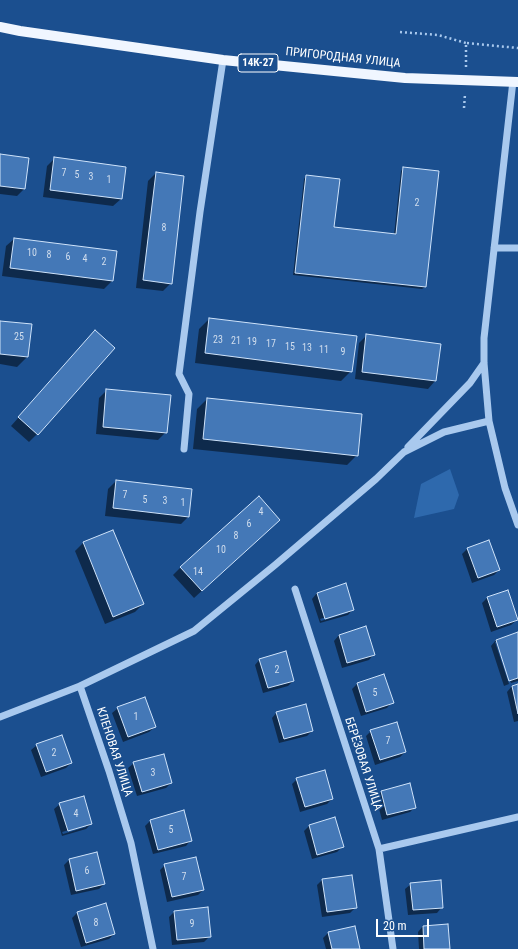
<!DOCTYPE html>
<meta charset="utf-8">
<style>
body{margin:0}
#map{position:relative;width:518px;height:949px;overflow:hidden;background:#1b4f8f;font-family:"Roboto Condensed",sans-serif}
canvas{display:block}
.scale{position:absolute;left:376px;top:919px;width:53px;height:18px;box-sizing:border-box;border:2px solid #fff;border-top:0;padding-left:5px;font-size:12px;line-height:14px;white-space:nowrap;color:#fff;-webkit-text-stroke:3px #1b4f8f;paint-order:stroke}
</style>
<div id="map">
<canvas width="518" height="949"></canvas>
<div class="scale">20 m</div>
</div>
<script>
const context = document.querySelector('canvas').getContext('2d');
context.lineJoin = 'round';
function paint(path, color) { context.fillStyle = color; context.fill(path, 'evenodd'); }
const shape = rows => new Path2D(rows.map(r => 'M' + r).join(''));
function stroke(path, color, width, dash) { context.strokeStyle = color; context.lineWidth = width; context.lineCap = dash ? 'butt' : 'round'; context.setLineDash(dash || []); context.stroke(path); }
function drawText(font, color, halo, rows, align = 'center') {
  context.font = font + ' "Roboto Condensed",sans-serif'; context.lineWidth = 3; context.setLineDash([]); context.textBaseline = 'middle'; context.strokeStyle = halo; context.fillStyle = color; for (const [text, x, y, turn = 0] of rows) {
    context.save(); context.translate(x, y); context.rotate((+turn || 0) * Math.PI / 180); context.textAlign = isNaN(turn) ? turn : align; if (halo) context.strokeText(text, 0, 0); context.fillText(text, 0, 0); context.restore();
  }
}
paint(shape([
 [450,469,459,495,454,509,414,518,421,484]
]), '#2e69ad');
paint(shape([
 [0,155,24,189,17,196,0,194],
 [54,159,121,199,113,206,43,197,47,166],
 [403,168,425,287,422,289,293,275,304,179,306,176,333,228,394,235,401,171],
 [156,173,171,283,163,291,136,288,148,181],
 [14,239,115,252,112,281,104,289,2,276,6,246],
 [209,319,351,371,341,381,195,363,199,329],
 [0,322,27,357,17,367,0,364],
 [95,331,37,434,29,442,11,426],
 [367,335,435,381,428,389,355,379,359,343],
 [107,390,166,432,158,440,96,434,99,398],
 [207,399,357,455,347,465,193,449,197,409],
 [116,481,188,517,181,524,105,516,108,489],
 [271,528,194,598,173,575,181,567],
 [113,531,143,604,135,612,105,624,75,551,83,543],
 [488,541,499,570,494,575,472,583,462,554,467,549],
 [507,592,517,620,511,625,491,632,482,603,487,598],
 [317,593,353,609,348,615,320,623,312,599],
 [348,610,348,613,321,621,320,619],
 [518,633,518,681,511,683,497,642,495,642,509,684,504,686,491,646,496,640],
 [339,635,374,654,369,660,342,668,334,641],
 [260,659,293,681,288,686,263,693,255,665],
 [357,684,392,702,387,708,361,716,352,689],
 [518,685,518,721,514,722,507,692,512,686],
 [118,708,155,727,149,732,123,742,112,713],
 [277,712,312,731,307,736,279,743,272,718],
 [371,731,405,752,400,757,375,765,366,736],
 [37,745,71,763,66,768,41,777,31,750],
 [134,763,171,783,166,788,137,796,128,768],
 [297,779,332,799,327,804,300,812,292,784],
 [381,792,415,807,410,812,382,820,376,797],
 [60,804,91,824,86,829,62,836,54,809],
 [86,825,86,827,63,834,62,832],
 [334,818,343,846,337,852,312,859,304,831,309,826],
 [150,821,191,840,186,846,153,854,145,826],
 [69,860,104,884,99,889,71,895,64,865],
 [165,865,203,890,198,895,167,902,160,870],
 [322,880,355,908,350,913,322,917,317,885],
 [411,884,442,907,437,913,408,915,405,889],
 [174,912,210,936,204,942,172,945,169,917],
 [77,913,114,934,109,939,81,947,72,918],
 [447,925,449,949,419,949,418,932,423,926],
 [329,932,359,949,326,949,323,938]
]), '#0007');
const building = shape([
 [0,154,29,158,25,189,0,186,0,154],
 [54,157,126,167,122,199,50,190,54,157],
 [403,167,439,171,426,287,295,273,306,175,340,179,334,227,396,234,403,167],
 [156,172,184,176,172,284,143,280,156,172],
 [14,238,117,251,113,281,10,268,14,238],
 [209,318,357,336,352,372,205,353,209,318],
 [0,321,32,324,28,357,0,354,0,321],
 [95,330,115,348,38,435,18,417,95,330],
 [366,334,441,344,436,381,362,372,366,334],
 [106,389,171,395,167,433,103,427,106,389],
 [207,398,362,414,358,456,203,439,207,398],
 [116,480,192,489,189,517,113,508,116,480],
 [259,496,280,520,202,591,180,567,259,496],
 [113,530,144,604,113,617,83,542,113,530],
 [489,540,500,570,478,578,467,548,489,540],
 [346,583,354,610,325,619,317,593,346,583],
 [508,590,518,620,497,627,487,597,508,590],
 [366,626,375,655,347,663,339,635,366,626],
 [518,632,518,678,509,681,496,640,518,632],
 [286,651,294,681,268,688,259,659,286,651],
 [384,674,394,703,366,712,357,683,384,674],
 [518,684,518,714,512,686,518,684],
 [145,697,156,727,128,737,117,707,145,697],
 [306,704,313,731,284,739,276,712,306,704],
 [397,722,406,752,380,760,370,730,397,722],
 [62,735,72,763,46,772,36,744,62,735],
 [164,754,172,783,142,792,133,762,164,754],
 [325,770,333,799,305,807,296,778,325,770],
 [410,783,416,808,387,815,381,791,410,783],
 [84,796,92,824,68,831,59,803,84,796],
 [184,810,192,841,158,850,150,820,184,810],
 [335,817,344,847,317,855,309,825,335,817],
 [97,852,105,884,76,891,69,859,97,852],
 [196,857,204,890,172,897,164,864,196,857],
 [352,875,357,908,327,912,322,879,352,875],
 [441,880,443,908,413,910,410,883,441,880],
 [106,903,115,934,86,943,77,912,106,903],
 [208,907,211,937,177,940,174,911,208,907],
 [448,924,450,949,424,949,423,926,448,924],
 [355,926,360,949,332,949,328,932,355,926]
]);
paint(building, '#4478b7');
stroke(building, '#cfe3fa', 1);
stroke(shape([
 [400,32,438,35,466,43],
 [466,67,466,43,518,48],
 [464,108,465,94]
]), '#a9c9ee', 2.5, [2, 3]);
stroke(shape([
 [513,81,484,338,484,363,489,421,505,488,518,525],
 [494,248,518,248],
 [408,447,470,383,484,363],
 [184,449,189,394,179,374,200,212,223,60],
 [295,589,379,849,393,949],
 [0,717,80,686],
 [379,849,518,817],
 [153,949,131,843,109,771,80,686,194,631,275,565,376,479,404,452,444,432,489,421]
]), '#a9c9ee', 7);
stroke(shape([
 [0,27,20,31,223,60,405,78,518,82]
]), '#f0f6ff', 10);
drawText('10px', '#d0dded', null, [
 ["7",64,173],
 ["5",77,175],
 ["3",91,177],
 ["1",109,180],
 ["2",417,203],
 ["8",164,228],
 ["10",32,253],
 ["8",49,255],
 ["6",68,257],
 ["4",85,259],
 ["2",104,262],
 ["25",19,337],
 ["23",218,340],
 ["21",236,341],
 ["19",252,342],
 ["17",271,344],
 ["15",290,347],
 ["13",307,348],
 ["11",324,350],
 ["9",343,352],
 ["7",125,495],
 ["5",145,500],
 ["3",165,501],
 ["1",183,503],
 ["4",261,512],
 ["6",249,524],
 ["8",236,536],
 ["10",221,550],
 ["14",198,572],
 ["2",277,670],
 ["5",375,693],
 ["1",136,717],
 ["7",388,741],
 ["2",54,753],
 ["3",153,773],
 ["4",76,814],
 ["5",171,830],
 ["6",87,871],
 ["7",184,877],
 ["8",96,923],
 ["9",192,924]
]);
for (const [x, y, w] of [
 [258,63,40]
]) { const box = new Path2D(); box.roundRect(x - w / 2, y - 9, w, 18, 3); context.fillStyle = '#1b4f8f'; context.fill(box); stroke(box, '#fff', 1); }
drawText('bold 11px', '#fff', null, [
 ["14К-27",258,63]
]);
drawText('12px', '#fff', '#1b4f8f', [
 ["ПРИГОРОДНАЯ УЛИЦА",343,58,6],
 ["КЛЕНОВАЯ УЛИЦА",114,752,72],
 ["БЕРЁЗОВАЯ УЛИЦА",363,764,72]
]);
</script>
